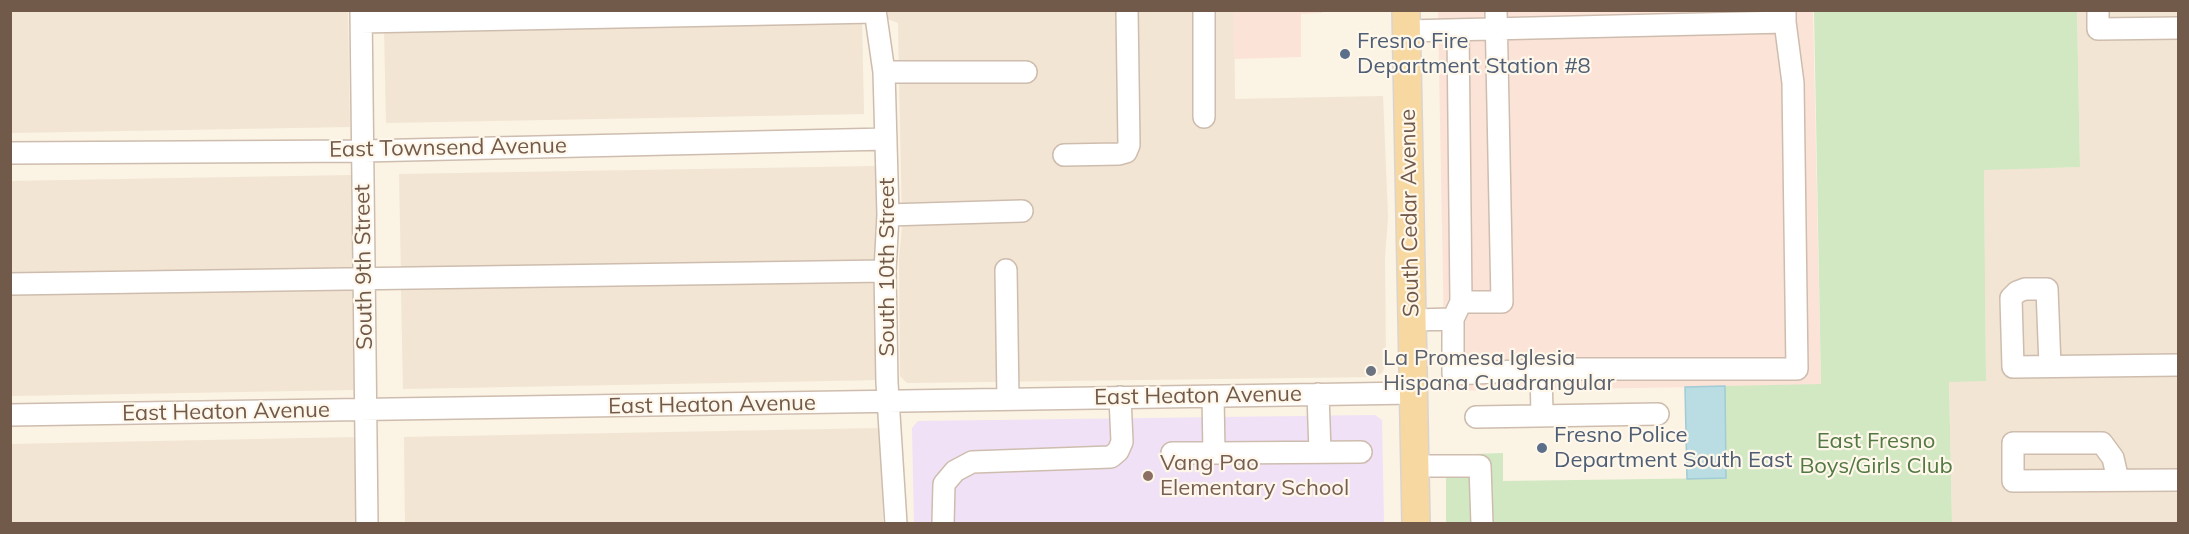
<!DOCTYPE html>
<style>
body{margin:0}
#map{position:relative;width:2189px;height:534px;overflow:hidden;background:#fbf3e4;font-family:Mulish,sans-serif}
canvas{display:block}
.frame{position:absolute;inset:0;border:12px solid #725a4b;pointer-events:none}
</style>
<div id="map">
<canvas width="2189" height="534"></canvas>
<div class="frame"></div>
</div>
<script>
const context = document.querySelector('canvas').getContext('2d');
context.lineJoin = 'round';
function paint(path, color) { context.fillStyle = color; context.fill(path, 'evenodd'); }
const shape = rows => new Path2D(rows.map(r => 'M' + r).join(''));
function stroke(path, color, width, dash) { context.strokeStyle = color; context.lineWidth = width; context.lineCap = dash ? 'butt' : 'round'; context.setLineDash(dash || []); context.stroke(path); }
function drawText(font, color, halo, rows, align = 'center') {
  context.font = font + ' Mulish,sans-serif'; context.lineWidth = 4.5; context.setLineDash([]); context.textBaseline = 'middle'; context.strokeStyle = halo; context.fillStyle = color; for (const [text, x, y, turn = 0] of rows) {
    context.save(); context.translate(x, y); context.rotate((+turn || 0) * Math.PI / 180); context.textAlign = isNaN(turn) ? turn : align; if (halo) context.strokeText(text, 0, 0); context.fillText(text, 0, 0); context.restore();
  }
}
paint(shape([
 [10,11,348,11,350,127,11,133],
 [888,11,1234,11,1235,99,1383,96,1388,217,1385,257,1386,364,1382,373,1373,377,907,383,900,376,899,258,902,226,898,23,888,19],
 [2077,11,2178,11,2178,523,1952,523,1949,381,1986,381,1984,169,2080,167],
 [862,19,864,114,386,123,384,28],
 [877,166,879,265,401,274,399,174],
 [351,175,355,390,11,396,10,181],
 [879,281,881,380,403,389,401,290],
 [882,428,883,523,405,523,404,437],
 [356,437,358,523,11,523,10,444]
]), '#f2e5d3');
paint(shape([
 [1322,11,1322,13,1301,14,1301,57,1234,59,1233,11],
 [1438,11,1813,11,1821,385,1445,391]
]), '#fbe3d8');
paint(shape([
 [1375,415,1382,420,1384,523,914,523,912,428,918,421]
]), '#f0e1f7');
paint(shape([
 [1814,11,2077,11,2080,167,1984,170,1986,381,1949,382,1952,523,1446,523,1446,455,1503,453,1503,481,1726,478,1725,386,1821,384]
]), '#d1e8c3');
const water = shape([
 [1725,386,1726,478,1687,479,1685,387,1725,386]
]);
paint(water, '#badde3');
stroke(water, '#a1cbd5', 1.5);
const minor = shape([
 [361,10,367,524],
 [875,10,884,72,888,215,885,271,887,383,896,524],
 [2098,10,2098,29,2178,28],
 [361,22,875,12],
 [1458,30,1461,302,1453,319,1453,374,1561,369,1797,369,1793,83,1785,22],
 [1406,31,1785,22,1785,10],
 [884,72,1026,72],
 [1204,117,1204,10],
 [10,153,363,151,886,139],
 [1064,155,1119,154,1126,152,1129,145,1127,10],
 [888,215,1022,211],
 [1006,270,1008,399],
 [10,284,885,271],
 [1461,302,1502,302,1496,10],
 [1413,320,1453,319],
 [2050,366,2047,289,2025,289,2017,292,2011,298,2013,367,2178,365],
 [1541,369,1542,415],
 [1318,394,1320,452],
 [10,415,1414,393],
 [1476,417,1658,414],
 [1172,453,1214,453,1213,396],
 [1214,453,1361,452],
 [1415,466,1480,466,1482,524],
 [2118,480,2113,458,2102,443,2013,443,2013,481,2178,480],
 [943,524,944,484,955,471,972,462,1111,457,1118,451,1122,442,1120,397]
]);
const major = shape([
 [1406,10,1416,524]
]);
stroke(minor, '#cebdae', 24);
stroke(major, '#dad4d0', 30);
stroke(minor, '#fff', 21);
stroke(major, '#f7d8a0', 27);
for (const [x, y, r, color] of [
 [1345,54,6,"#5c6f8a"],
 [1371,371,6,"#6b7280"],
 [1542,448,6,"#5c6f8a"],
 [1148,476,6,"#8d6e63"]
]) { const dot = new Path2D(); dot.arc(x, y, r, 0, 2 * Math.PI); context.fillStyle = color; context.fill(dot); stroke(dot, '#fef7ea', 2); }
drawText('22px', '#4e5e75', '#fef7ea', [
 ["Fresno Fire",1357,41],
 ["Department Station #8",1357,66],
 ["Fresno Police",1554,435],
 ["Department South East",1554,460]
], 'left');
drawText('22px', '#725a4b', '#fef7ea', [
 ["East Townsend Avenue",448,148,-1],
 ["South Cedar Avenue",1410,213,-91],
 ["South 9th Street",364,267,-91],
 ["South 10th Street",887,267,-90],
 ["East Heaton Avenue",1198,396,-1],
 ["East Heaton Avenue",712,405,-1],
 ["East Heaton Avenue",226,412,-1]
]);
drawText('22px', '#5b616d', '#fef7ea', [
 ["La Promesa Iglesia",1383,358],
 ["Hispana Cuadrangular",1383,383]
], 'left');
drawText('22px', '#527843', '#fef7ea', [
 ["East Fresno",1876,441],
 ["Boys/Girls Club",1876,466]
]);
drawText('22px', '#785e54', '#fef7ea', [
 ["Vang Pao",1160,463],
 ["Elementary School",1160,488]
], 'left');
</script>
